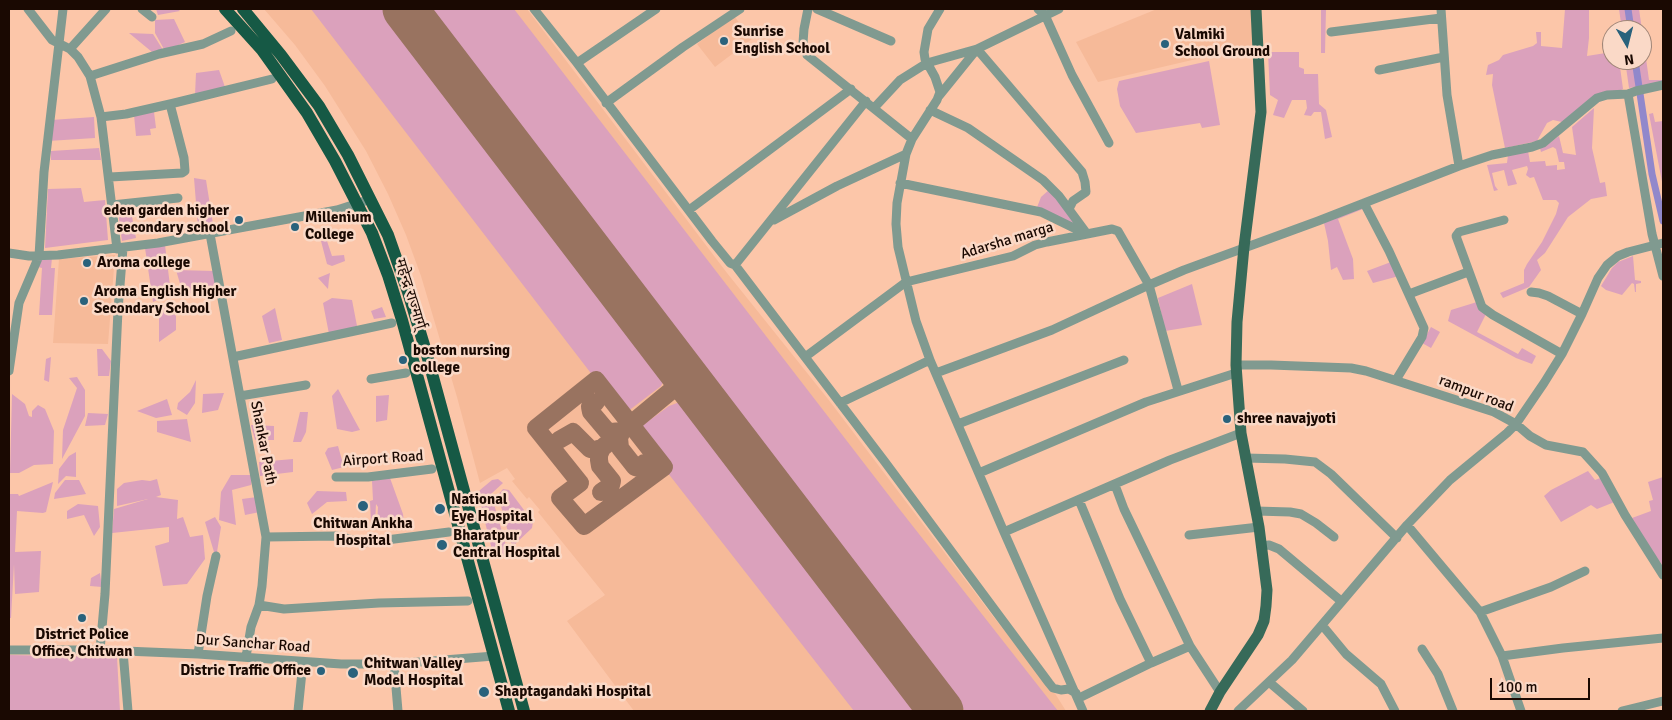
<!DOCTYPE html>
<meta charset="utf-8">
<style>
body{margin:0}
#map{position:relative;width:1672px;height:720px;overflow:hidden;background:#fcc6a9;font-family:Signika,sans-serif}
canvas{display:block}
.frame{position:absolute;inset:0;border:10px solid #1a0902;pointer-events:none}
.north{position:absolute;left:1602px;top:20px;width:50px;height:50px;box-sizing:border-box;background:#fad9c7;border:1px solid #a08678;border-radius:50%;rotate:172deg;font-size:14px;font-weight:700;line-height:20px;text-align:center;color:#1a0902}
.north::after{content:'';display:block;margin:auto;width:18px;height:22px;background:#29627c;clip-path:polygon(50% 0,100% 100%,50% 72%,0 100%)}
.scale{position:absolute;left:1490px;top:678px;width:100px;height:22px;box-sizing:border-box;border:2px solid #1a0902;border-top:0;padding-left:6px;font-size:15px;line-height:18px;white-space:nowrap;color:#1a0902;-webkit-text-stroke:4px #fad9c7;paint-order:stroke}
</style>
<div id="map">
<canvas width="1672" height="720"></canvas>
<div class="frame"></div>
<div class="north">N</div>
<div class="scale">100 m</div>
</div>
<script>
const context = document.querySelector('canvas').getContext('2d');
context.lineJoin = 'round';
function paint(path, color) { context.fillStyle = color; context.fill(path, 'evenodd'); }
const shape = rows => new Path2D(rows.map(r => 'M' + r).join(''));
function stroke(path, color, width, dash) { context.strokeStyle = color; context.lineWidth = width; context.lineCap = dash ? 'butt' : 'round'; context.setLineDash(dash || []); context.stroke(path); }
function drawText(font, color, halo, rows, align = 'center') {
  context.font = font + ' Signika,"Noto Sans Devanagari",sans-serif'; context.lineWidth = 5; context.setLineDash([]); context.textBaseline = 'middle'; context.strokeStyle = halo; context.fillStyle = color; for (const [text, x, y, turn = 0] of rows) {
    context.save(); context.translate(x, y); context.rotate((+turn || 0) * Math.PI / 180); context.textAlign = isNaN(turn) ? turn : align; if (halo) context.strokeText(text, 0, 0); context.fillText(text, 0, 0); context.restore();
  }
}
paint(shape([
 [264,9,527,9,727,273,828,399,992,615,1056,695,1066,711,634,711,567,621,605,595,538,512,540,510,529,497,527,499,512,481,515,479,507,468,480,483,457,397,421,276,406,235,388,194,366,151,325,86,295,45],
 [1157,9,1252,9,1252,46,1098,82,1076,42],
 [734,16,752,39,715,67,697,44],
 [115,255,108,344,53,343,59,259]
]), '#f6ba99');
paint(shape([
 [156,9,177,9,180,11,158,15],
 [311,9,390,9,661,364,664,372,663,382,661,386,623,415],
 [427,9,514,9,897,506,1058,711,965,711],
 [1321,9,1326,9,1325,53,1321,53],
 [1565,9,1589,9,1589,38,1587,56,1612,52,1612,60,1619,60,1623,89,1562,122,1553,120,1547,123,1537,141,1505,148,1492,85,1493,74,1486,75,1488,65,1499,60,1503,55,1533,46,1537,43,1536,32,1541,32,1541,46,1562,48],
 [1619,9,1639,9,1642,30,1622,30],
 [174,19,185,42,165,51,155,33,155,20],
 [1642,30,1649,80,1663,80,1663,82,1629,88,1625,60,1642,60],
 [129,33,153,34,163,50,152,52],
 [1268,52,1299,52,1299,67,1304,69,1304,74,1318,74,1319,104,1326,110,1332,137,1325,139,1321,112,1314,112,1311,116,1304,115,1307,108,1306,100,1292,100,1284,118,1273,115,1278,100,1270,95],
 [1209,61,1220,125,1202,128,1200,123,1136,133,1120,106,1117,89,1119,81],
 [219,70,225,87,195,95,196,73],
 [1594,108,1592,148,1600,183,1605,182,1607,196,1591,199,1568,217,1545,253,1537,260,1541,270,1529,287,1503,298,1500,293,1524,283,1524,270,1527,264,1542,242,1556,214,1559,203,1556,200,1543,200,1534,177,1530,178,1526,175,1528,169,1527,166,1512,170,1517,184,1508,186,1504,170,1492,173,1495,186,1498,190,1494,191,1487,165,1507,163,1508,155,1528,151,1530,162,1545,161,1546,166,1557,165,1557,170,1565,169,1564,162,1559,162,1556,149,1553,147,1541,152,1540,148,1547,145,1559,136,1563,153,1576,155,1572,127],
 [154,112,156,128,150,129,151,135,136,136,134,115],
 [1653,113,1655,122,1663,121,1663,187,1649,114],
 [94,117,95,138,48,141,51,120],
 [99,148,101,160,51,160,51,151],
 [194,178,206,180,213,224,198,228],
 [81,188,84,202,105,200,108,240,45,248,48,189],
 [1050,189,1081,228,1036,210,1041,197],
 [117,205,130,206,136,238,122,241],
 [1360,206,1363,209,1338,219,1353,259,1354,279,1343,280,1337,267,1331,270,1328,241,1324,223],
 [321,241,327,241,332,256,344,255,345,261,332,266,327,264],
 [165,245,171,294,153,302,145,248],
 [1633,256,1635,280,1641,281,1641,283,1636,284,1636,292,1635,292,1634,284,1632,283,1622,295,1606,290,1601,286,1612,268,1618,262],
 [52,258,51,268,55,268,52,315,39,315,42,268,38,267,38,259],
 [1391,262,1399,276,1373,283,1367,271],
 [176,270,214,271,216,290,183,294],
 [330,273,329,279,328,289,318,278],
 [1192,284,1202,325,1165,331,1158,298],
 [332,298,352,300,357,326,329,334,323,303],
 [1477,302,1486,314,1477,332,1518,354,1522,348,1536,356,1532,364,1516,358,1448,321,1451,310],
 [159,303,164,303,176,316,176,330,159,342],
 [382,307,386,317,374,319,371,311],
 [275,308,282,340,269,343,262,316],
 [1431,327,1440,332,1431,348,1422,343],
 [97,349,102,349,111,361,109,376,98,376],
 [51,357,49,382,44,380,46,359],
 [77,377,85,390,85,416,62,459,63,430,77,388,69,378],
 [196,380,195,403,187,415,177,409,178,403,190,392],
 [338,389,354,419,360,430,352,432,337,429,332,396],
 [224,393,218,410,202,413,203,394],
 [12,394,25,404,29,416,32,417,32,411,38,405,45,409,54,431,53,464,34,465,19,473,10,473],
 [389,395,387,420,376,422,376,396],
 [167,399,172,415,156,418,137,411],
 [677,403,684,403,696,409,927,711,854,711,635,431,669,406],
 [300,412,308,412,306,432,301,442,293,442],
 [88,413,108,414,105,425,85,426],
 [187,419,191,442,157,432,157,421],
 [251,425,274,426,274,440,255,440],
 [338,446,344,467,332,470,325,453,328,448],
 [76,452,76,477,66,476,58,484,59,469,69,456],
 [293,459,293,472,260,476,259,462],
 [1588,471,1595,480,1603,477,1617,501,1597,509,1591,505,1561,522,1544,496,1551,490],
 [231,475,252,475,251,485,232,490,236,525,219,520,221,492],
 [1663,477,1663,566,1648,546,1632,518,1651,511,1649,501,1653,500,1648,482],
 [390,478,403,514,404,523,377,526,378,507,376,504,375,523,371,523,370,501,373,500,372,481],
 [157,479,161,495,156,497,178,500,177,519,183,517,190,537,203,535,205,559,187,584,163,586,155,546,169,542,169,527,112,533,114,509,148,499,117,506,117,489,124,483,142,480,150,481],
 [498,479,503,483,491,494,508,552,503,558,498,558,493,554,478,494,480,490,492,480],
 [65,480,79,480,86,494,54,499,55,493],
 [53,482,46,512,43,513,17,511,15,552,41,551,39,592,15,594,14,564,11,618,9,618,10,494,18,494,19,496],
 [503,489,509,490,533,522,532,528,514,545,511,543,498,495],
 [317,491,346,492,347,501,327,502,312,514,307,503],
 [257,497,260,512,245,515,242,499],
 [78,504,98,506,100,527,94,536,84,515,67,519,67,511],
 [215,517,221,527,217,552,214,552,205,522],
 [100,573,102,587,90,586,91,578],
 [9,655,117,657,120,711,9,711]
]), '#dba1bc');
stroke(shape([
 [1628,9,1631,30],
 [1635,60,1652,174,1663,221]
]), '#9188cb', 7);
stroke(shape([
 [596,380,664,467,584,526,560,498,580,483,536,428,596,380],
 [672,390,684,387,690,388,695,391,702,398],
 [596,402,590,407,591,412,607,431,611,432,622,431,619,438,620,448,635,467,639,468,644,463],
 [559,440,573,432,590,449,595,450,602,448],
 [601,492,611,485,612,481,600,466,599,460,599,455,602,448,672,390,678,382,679,376,675,363]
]), '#997360', 18);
stroke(shape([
 [405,9,941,711]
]), '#997360', 45);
stroke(shape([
 [28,9,52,40,70,49,78,57,90,76,159,54,203,44,231,31],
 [142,9,152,17],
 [534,9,577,63,656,9],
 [808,9,804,29,803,43,807,55,912,139],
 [817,9,891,41],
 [940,9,928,29,924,52,925,59,935,77,940,92,937,100,912,139,906,154,897,203,896,224,898,247,916,321,930,360,1004,532,1083,711],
 [1038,9,1045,15,1072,75,1109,143],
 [1441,9,1447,95,1459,166],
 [1331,32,1441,18],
 [70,49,106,9],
 [577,63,712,241,730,263,735,265,885,462,1049,683,1053,688,1061,690,1069,689,1076,693],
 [1379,70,1444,57],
 [90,76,101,117,117,249],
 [1628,94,1652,234,1663,276],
 [939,96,977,49,1059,9],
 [606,103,683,47,740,9],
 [874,108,900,80,927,63,977,49,1082,172,1085,182,1086,192,1073,201,1069,209],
 [930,110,968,128,1043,180,1059,196,1087,234,1112,229,1118,231,1149,285,1184,270,1318,221,1459,166,1492,155,1532,147,1543,143,1597,98,1607,95,1628,94,1636,91,1663,85],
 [101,117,126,114,170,104,272,79],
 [110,177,182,173,185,171,184,158,170,104],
 [900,183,1041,212,1084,233],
 [1364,203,1389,251,1424,328,1422,337,1396,380],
 [112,205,178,198],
 [689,210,851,89],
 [774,220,837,186,906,154],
 [1504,220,1459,232,1456,236,1482,307,1493,315,1562,354],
 [210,234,266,537,262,586,259,605,251,627,246,657],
 [9,253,29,256,58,255,158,243,337,210,371,199],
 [735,265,866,101],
 [1531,292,1539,293,1548,296,1582,314],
 [1409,294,1468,272],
 [233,357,392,323],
 [805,357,906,282,1013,256,1035,245,1047,242,1087,234],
 [1236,365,1271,365,1351,368,1366,371,1494,412,1516,424,1530,436,1546,445,1583,452,1602,473,1625,515,1663,575],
 [9,371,19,303,39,256,44,172,63,9],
 [936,373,1052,330,1149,285,1178,390],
 [371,379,406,373],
 [240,396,306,385],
 [840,403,930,360],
 [958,424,1124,360],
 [1245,458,1285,459,1315,462,1331,474,1397,538],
 [979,473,1146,402,1236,373],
 [336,477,368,477,432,469],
 [1115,485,1124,509,1190,646],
 [1079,500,1120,599,1151,663],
 [1256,511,1290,512,1301,514,1316,523,1334,537],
 [1407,525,1480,612,1502,656,1521,711],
 [1004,532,1170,460,1241,433],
 [1189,535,1259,527],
 [266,537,336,536,346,538,363,543,449,532],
 [1261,546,1269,545,1279,549,1341,601],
 [259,605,284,609,379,603,468,601],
 [1480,612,1551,587,1585,571],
 [1322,625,1346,654,1381,684,1395,711],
 [1422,649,1438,674,1453,711],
 [9,650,100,650,198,654,341,664,394,664,494,656],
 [100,650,105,594,118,310,123,248],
 [123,651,128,711],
 [198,654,207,596,216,556],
 [1502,656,1563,648,1663,638],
 [394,664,398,711],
 [1269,682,1303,711],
 [1079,698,1151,663,1190,646,1220,692],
 [298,711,303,662],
 [1238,711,1292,660,1407,525,1450,480,1507,433,1516,424,1544,383,1562,354,1582,314,1598,278,1607,265,1618,256,1628,252,1663,243],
 [1622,711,1663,701]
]), '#809a90', 9);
stroke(shape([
 [1210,711,1220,692,1258,635,1264,621,1266,606,1267,590,1259,527,1241,433,1236,365,1237,322,1244,247,1261,112,1256,9]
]), '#376a59', 11);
stroke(shape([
 [225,9,262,50,307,113,335,161,372,233,388,275,402,320,509,711],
 [243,9,281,55,319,106,348,155,388,235,408,292,427,355,524,711]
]), '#165945', 12);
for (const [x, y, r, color] of [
 [724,41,5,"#29627c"],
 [1165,44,5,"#29627c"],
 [239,220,5,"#29627c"],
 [295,227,5,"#29627c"],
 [87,263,5,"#29627c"],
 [84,301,5,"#29627c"],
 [403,360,5,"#29627c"],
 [1227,419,5,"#29627c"],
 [363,506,6,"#29627c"],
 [440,509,6,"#29627c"],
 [442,545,6,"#29627c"],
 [82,618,5,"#29627c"],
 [321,671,5,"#29627c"],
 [353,673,6,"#29627c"],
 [484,692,6,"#29627c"]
]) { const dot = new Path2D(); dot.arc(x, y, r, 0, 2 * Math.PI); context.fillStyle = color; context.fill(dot); stroke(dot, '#fad9c7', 2); }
drawText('bold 15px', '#1a0902', '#fad9c7', [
 ["Sunrise",734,32],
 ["English School",734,49],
 ["Valmiki",1175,35],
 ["School Ground",1175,52],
 ["eden garden higher",229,211,"right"],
 ["secondary school",229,228,"right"],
 ["Millenium",305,218],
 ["College",305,235],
 ["Aroma college",97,263],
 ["Aroma English Higher",94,292],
 ["Secondary School",94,309],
 ["boston nursing",413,351],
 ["college",413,368],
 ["shree navajyoti",1237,419],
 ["National",451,500],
 ["Eye Hospital",451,517],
 ["Chitwan Ankha",363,524,"center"],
 ["Hospital",363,541,"center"],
 ["Bharatpur",453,536],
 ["Central Hospital",453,553],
 ["District Police",82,635,"center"],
 ["Office, Chitwan",82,652,"center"],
 ["Chitwan Valley",364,664],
 ["Model Hospital",364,681],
 ["Distric Traffic Office",311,671,"right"],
 ["Shaptagandaki Hospital",495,692]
], 'left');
drawText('15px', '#1a0902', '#fad9c7', [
 ["Adarsha marga",1007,241,-17],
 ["महेन्द्र राज्मार्ग्",410,294,73],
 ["rampur road",1476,394,21],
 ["Shankar Path",263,443,79],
 ["Airport Road",383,459,-4],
 ["Dur Sanchar Road",253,644,4]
]);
</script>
